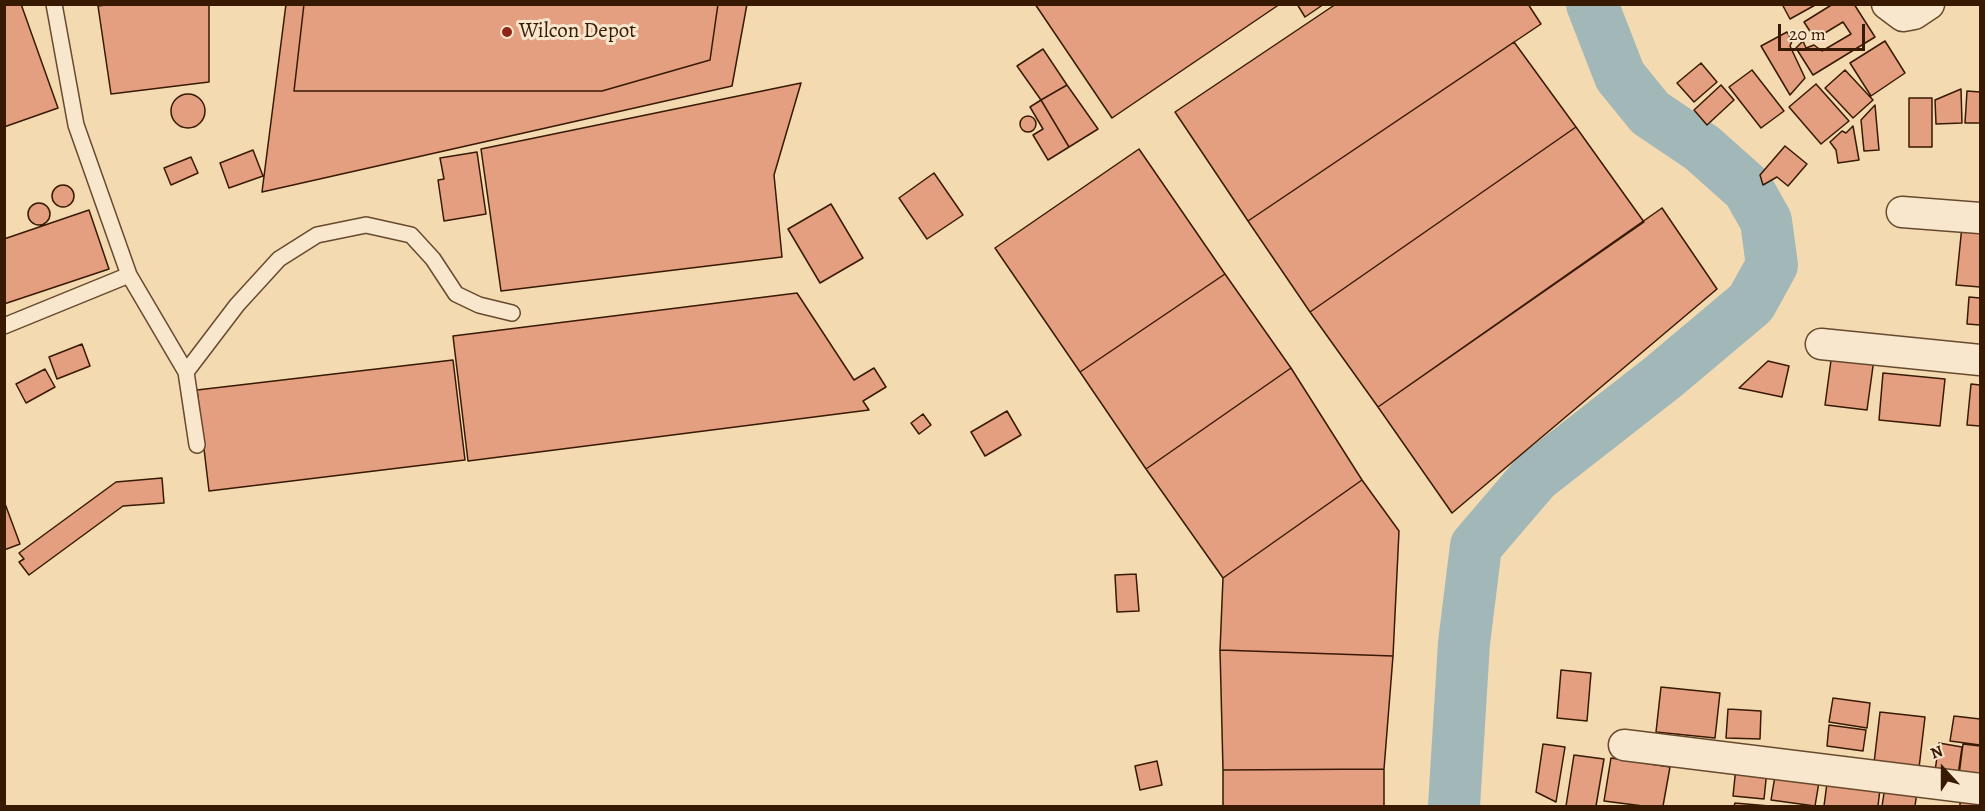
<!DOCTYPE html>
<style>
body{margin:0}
#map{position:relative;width:1985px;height:811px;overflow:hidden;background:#f4dab1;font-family:Alegreya,serif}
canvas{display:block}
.frame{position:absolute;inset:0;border:6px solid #381a02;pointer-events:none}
.north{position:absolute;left:1913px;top:739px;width:60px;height:60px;-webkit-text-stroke:4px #f8e7cc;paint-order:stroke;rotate:339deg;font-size:16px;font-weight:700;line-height:24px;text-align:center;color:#381a02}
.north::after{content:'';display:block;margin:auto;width:21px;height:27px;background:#381a02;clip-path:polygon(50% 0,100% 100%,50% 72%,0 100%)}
.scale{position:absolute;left:1778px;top:24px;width:87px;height:27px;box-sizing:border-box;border:3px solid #381a02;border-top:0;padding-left:8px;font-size:18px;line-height:21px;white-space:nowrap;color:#381a02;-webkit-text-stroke:4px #f8e7cc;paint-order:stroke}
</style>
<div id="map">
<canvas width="1985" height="811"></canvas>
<div class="frame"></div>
<div class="north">N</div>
<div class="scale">20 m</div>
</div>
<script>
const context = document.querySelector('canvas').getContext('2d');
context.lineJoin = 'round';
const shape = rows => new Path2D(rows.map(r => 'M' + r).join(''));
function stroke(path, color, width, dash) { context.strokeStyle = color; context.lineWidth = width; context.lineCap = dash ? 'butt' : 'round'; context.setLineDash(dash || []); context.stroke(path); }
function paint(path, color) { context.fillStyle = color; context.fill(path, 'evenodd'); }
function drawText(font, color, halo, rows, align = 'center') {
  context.font = font + ' Alegreya,serif'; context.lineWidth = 6; context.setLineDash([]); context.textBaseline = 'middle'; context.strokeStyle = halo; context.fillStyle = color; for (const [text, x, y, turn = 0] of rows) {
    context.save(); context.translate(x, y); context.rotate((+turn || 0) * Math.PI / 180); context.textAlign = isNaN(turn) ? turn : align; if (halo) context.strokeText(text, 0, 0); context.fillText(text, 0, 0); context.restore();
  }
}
stroke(shape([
 [1454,806,1464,643,1476,546,1535,477,1663,377,1751,303,1772,265,1766,221,1748,189,1702,148,1650,113,1620,76,1592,4]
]), '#a2b7b8', 52);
const building = shape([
 [4,4,21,4,58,108,4,127,4,4],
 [112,4,209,4,209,82,111,94,98,6,112,4],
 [286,4,304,4,294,91,602,91,710,60,718,4,747,4,732,86,262,192,286,4],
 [304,4,718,4,710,60,602,91,294,91,304,4],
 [1035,4,1280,4,1112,118,1035,4],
 [1297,4,1324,4,1305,17,1297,4],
 [1336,4,1528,4,1541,24,1248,221,1175,112,1336,4],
 [1782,4,1817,4,1790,19,1782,4],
 [1833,4,1854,4,1875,37,1813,75,1796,48,1803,41,1806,48,1814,45,1822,51,1851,34,1843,22,1815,39,1804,22,1833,4],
 [1787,32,1792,41,1790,46,1805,78,1790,95,1761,46,1787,32],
 [1885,41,1905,73,1871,96,1850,63,1885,41],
 [1514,42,1576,127,1310,312,1248,221,1514,42],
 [1043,49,1067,85,1041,100,1017,66,1043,49],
 [1701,63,1717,82,1694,102,1677,83,1701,63],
 [1752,70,1784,111,1761,128,1729,87,1752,70],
 [1845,70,1873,100,1853,118,1825,88,1845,70],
 [801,83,774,175,782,257,501,291,481,149,801,83],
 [1816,84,1849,121,1821,144,1789,107,1816,84],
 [1067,85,1098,129,1069,147,1041,100,1067,85],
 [1721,85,1734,100,1707,125,1694,110,1721,85],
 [1961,89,1962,123,1936,124,1935,100,1961,89],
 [1967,91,1980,92,1980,123,1965,123,1967,91],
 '171 111a17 17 0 1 1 34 0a17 17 0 1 1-34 0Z',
 [1909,98,1932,98,1932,147,1909,147,1909,98],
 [1041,100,1069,147,1048,160,1033,135,1043,129,1030,107,1041,100],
 [1875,105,1879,150,1864,151,1861,120,1875,105],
 '1020 124a8 8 0 1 1 16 0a8 8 0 1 1-16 0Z',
 [1853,126,1859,160,1838,163,1836,150,1830,142,1842,131,1846,133,1853,126],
 [1576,127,1644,222,1378,407,1310,312,1576,127],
 [1785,146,1807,164,1788,186,1777,177,1763,185,1760,175,1785,146],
 [1139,149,1225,274,1080,372,995,248,1139,149],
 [253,150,263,176,229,188,220,163,253,150],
 [477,152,486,214,444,221,438,180,444,179,440,158,477,152],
 [191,157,198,173,171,185,164,168,191,157],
 [934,173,963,215,927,239,899,198,934,173],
 '52 196a11 11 0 1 1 22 0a11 11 0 1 1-22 0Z',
 '28 214a11 11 0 1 1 22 0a11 11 0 1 1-22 0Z',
 [831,204,863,258,820,283,788,229,831,204],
 [1662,208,1717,289,1452,513,1378,407,1662,208],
 [89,210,109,269,4,304,4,239,89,210],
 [1962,226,1980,228,1980,287,1956,285,1962,226],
 [1225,274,1291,368,1146,469,1080,372,1225,274],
 [797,293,854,380,874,368,886,387,863,401,869,410,468,461,453,336,797,293],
 [1969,297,1980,298,1980,325,1967,324,1969,297],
 [82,344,90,366,57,379,49,357,82,344],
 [1832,353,1874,359,1867,410,1825,405,1832,353],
 [453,360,465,460,209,491,197,390,453,360],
 [1768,361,1789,366,1782,397,1739,388,1768,361],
 [1291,368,1362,480,1223,578,1146,469,1291,368],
 [45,369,55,387,26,403,16,384,45,369],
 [1883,373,1945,379,1940,426,1879,420,1883,373],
 [1971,384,1980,385,1980,426,1967,425,1971,384],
 [1007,411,1021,435,985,456,971,432,1007,411],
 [923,414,931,425,919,434,911,423,923,414],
 [162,478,164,503,123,506,29,575,19,562,24,559,19,553,116,482,162,478],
 [1362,480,1399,531,1393,656,1220,650,1223,578,1362,480],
 [4,501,20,544,4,550,4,501],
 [1136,574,1139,611,1117,612,1115,575,1136,574],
 [1220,650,1393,656,1384,769,1223,770,1220,650],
 [1561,670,1591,673,1587,721,1557,718,1561,670],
 [1661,687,1720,693,1715,738,1656,732,1661,687],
 [1833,698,1870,703,1867,728,1829,722,1833,698],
 [1728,709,1761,711,1760,739,1726,738,1728,709],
 [1880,712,1925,717,1919,768,1874,763,1880,712],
 [1954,716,1980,719,1980,745,1950,741,1954,716],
 [1829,725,1866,730,1863,751,1827,746,1829,725],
 [1939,743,1962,747,1958,775,1935,771,1939,743],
 [1543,744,1565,747,1556,802,1536,792,1543,744],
 [1963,744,1980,746,1980,778,1959,775,1963,744],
 [1574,755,1604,759,1596,806,1566,806,1574,755],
 [1611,758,1670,767,1663,806,1643,806,1604,801,1611,758],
 [1157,761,1162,785,1140,790,1135,766,1157,761],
 [1736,767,1767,770,1764,799,1733,796,1736,767],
 [1384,769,1384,806,1223,806,1223,770,1384,769],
 [1776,770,1820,776,1815,806,1771,800,1776,770],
 [1827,783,1880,789,1878,806,1824,806,1827,783],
 [1885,787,1917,792,1915,806,1882,806,1885,787],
 [1960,798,1980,798,1980,806,1960,806,1960,798],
 [1735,803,1769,806,1734,806,1735,803]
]);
paint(building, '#e49e80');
stroke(building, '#381a02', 1.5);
const service = shape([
 [129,275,186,372,197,445],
 [4,326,129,275,76,125,54,4],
 [186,372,237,305,279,259,317,235,366,225,411,235,433,259,456,294,479,305,512,313]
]);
const minor = shape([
 [1887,4,1903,16,1914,14,1929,4],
 [1902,212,1980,218],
 [1821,344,1980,360],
 [1624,745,1980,789]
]);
stroke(service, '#674a2e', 18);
stroke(minor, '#674a2e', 33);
stroke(service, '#f8e7cc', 15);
stroke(minor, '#f8e7cc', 30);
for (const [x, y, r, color] of [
 [507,32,6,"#8f2418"]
]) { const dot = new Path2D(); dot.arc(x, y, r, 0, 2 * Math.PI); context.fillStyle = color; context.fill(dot); stroke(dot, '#f8e7cc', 2); }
drawText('21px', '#381a02', '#f8e7cc', [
 ["Wilcon Depot",519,32]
], 'left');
</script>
